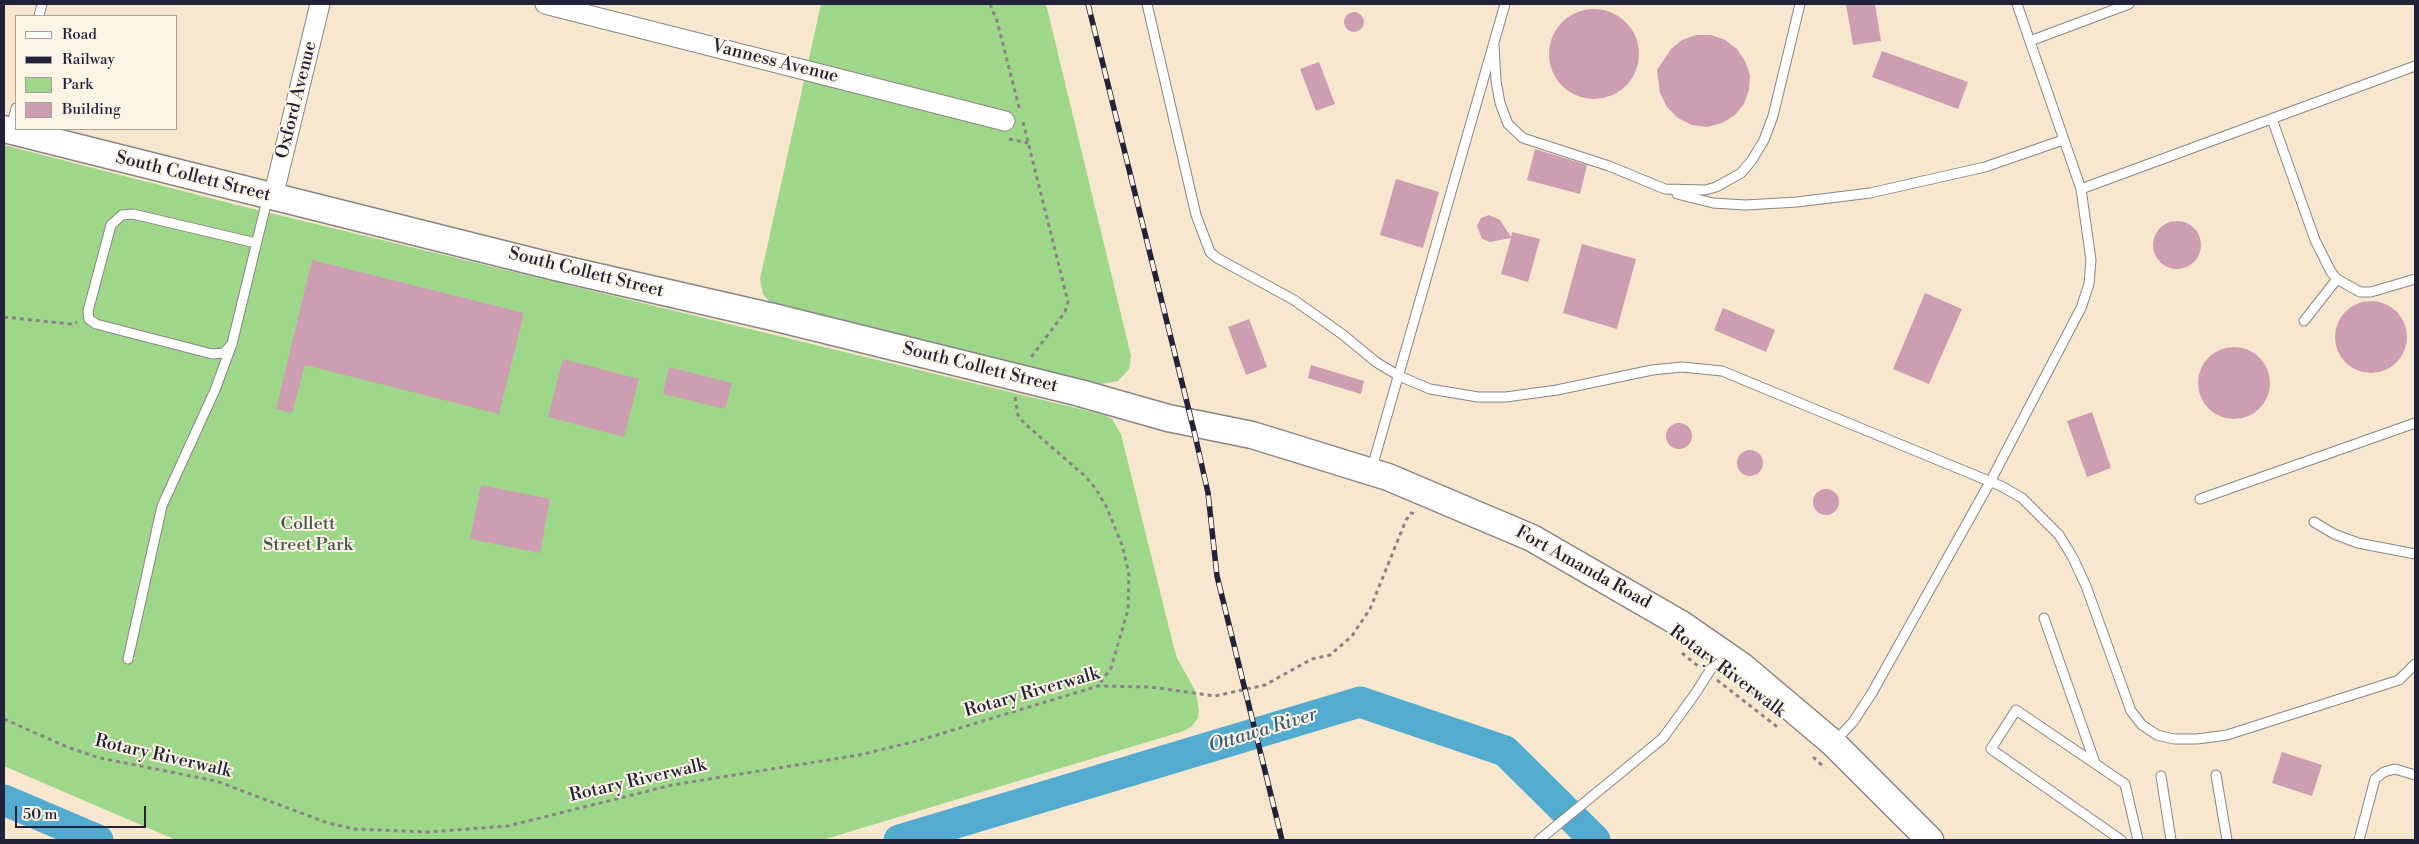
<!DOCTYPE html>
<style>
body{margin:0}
#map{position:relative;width:2419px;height:844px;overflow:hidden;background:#f7e7ce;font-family:"Libre Bodoni",serif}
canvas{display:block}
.frame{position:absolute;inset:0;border:5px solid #22223b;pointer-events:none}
.legend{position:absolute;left:15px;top:15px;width:162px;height:115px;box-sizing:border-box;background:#fcf5e5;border:1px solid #a5a1a1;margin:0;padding:6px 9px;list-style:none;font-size:15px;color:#22223b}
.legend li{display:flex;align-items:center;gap:10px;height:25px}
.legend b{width:25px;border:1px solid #a5a1a1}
.scale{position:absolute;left:15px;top:806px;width:131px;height:22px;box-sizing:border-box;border:2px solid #22223b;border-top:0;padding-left:6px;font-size:15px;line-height:18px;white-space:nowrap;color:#22223b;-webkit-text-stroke:4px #fcf5e5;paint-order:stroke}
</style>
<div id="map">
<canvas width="2419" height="844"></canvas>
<div class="frame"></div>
<ul class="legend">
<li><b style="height:6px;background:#fff"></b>Road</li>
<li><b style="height:6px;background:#22223b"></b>Railway</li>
<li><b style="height:14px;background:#9ed78a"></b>Park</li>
<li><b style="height:14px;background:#cd9eb1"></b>Building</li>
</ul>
<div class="scale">50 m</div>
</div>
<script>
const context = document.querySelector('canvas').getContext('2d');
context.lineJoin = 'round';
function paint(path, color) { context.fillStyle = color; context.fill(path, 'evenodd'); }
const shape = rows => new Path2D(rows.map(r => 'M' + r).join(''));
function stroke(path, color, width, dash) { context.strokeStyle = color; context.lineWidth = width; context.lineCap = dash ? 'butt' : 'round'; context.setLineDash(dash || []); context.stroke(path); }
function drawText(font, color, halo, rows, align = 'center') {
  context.font = font + ' "Libre Bodoni",serif'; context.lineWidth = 4; context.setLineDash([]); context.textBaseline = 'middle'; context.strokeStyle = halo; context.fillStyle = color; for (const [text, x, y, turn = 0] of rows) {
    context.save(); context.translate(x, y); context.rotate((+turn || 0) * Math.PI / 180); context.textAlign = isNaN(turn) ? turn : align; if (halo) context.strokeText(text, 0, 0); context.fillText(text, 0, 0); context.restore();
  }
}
paint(shape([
 [821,4,1046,4,1131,356,1129,369,1118,381,1101,384,774,305,768,300,763,294,760,279],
 [4,145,233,204,1105,415,1112,419,1121,434,1173,644,1177,658,1196,692,1199,711,1198,718,1192,726,1184,731,822,840,176,840,4,766]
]), '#9ed78a');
stroke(shape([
 [4,800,98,840],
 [899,840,1360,702,1505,751,1595,840]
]), '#53acd0', 31);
paint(shape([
 [1846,4,1875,4,1881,41,1853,45],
 '1549 54a45 45 0 1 1 90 0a45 45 0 1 1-90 0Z',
 '1344 22a10 10 0 1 1 20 0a10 10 0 1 1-20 0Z',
 [1696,35,1711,35,1725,40,1737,49,1745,61,1750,75,1749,90,1744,104,1735,115,1722,123,1707,127,1692,125,1678,118,1667,107,1660,93,1657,70,1671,49,1682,40],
 [1882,51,1968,82,1958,109,1872,77],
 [1319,62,1335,104,1316,111,1300,69],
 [1535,149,1587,165,1580,194,1527,180],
 [1396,179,1439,192,1423,248,1380,235],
 [1489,215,1500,220,1511,237,1512,232,1540,239,1528,282,1501,274,1511,238,1490,242,1482,239,1477,226,1481,218],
 '2153 245a24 24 0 1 1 48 0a24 24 0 1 1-48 0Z',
 [1582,244,1636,259,1617,329,1563,313],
 [312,260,524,313,499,414,305,365,292,413,276,409],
 [1925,293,1962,309,1929,384,1893,369],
 '2335 337a36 36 0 1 1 72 0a36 36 0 1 1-72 0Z',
 [1723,308,1775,330,1766,352,1714,330],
 [1249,319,1267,367,1246,375,1228,327],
 '2198 383a36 36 0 1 1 72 0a36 36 0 1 1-72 0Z',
 [563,359,639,379,624,437,548,417],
 [1311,365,1364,381,1361,394,1308,378],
 [669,367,732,383,725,409,663,394],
 [2092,412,2111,468,2087,477,2067,421],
 '1666 436a13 13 0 1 1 26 0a13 13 0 1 1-26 0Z',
 '1737 463a13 13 0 1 1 26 0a13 13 0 1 1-26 0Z',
 [481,485,550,499,540,553,470,539],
 '1813 502a13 13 0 1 1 26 0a13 13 0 1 1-26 0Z',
 [2282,752,2322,765,2312,796,2272,783]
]), '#cd9eb1');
const lane = shape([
 [1147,4,1196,215,1210,252,1217,258,1294,300,1342,334,1376,362,1399,376,1430,389,1478,397,1506,397,1557,390,1652,370,1682,367,1722,371,2001,486,2022,498,2059,535,2073,558,2086,586,2131,711,2142,725,2157,735,2174,739,2197,739,2227,735,2399,680,2415,664],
 [39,16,42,4],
 [2030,41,2129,4],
 [1494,45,1496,81,1500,103,1508,124,1523,138,1609,166,1665,189,1705,190,1716,187,1741,173,1752,160,1764,140,1773,116,1800,4],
 [2272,119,2315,240,2331,272,2337,279,2360,292,2371,292,2415,279],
 [11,128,16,108],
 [2081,189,2415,66],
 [1677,194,1713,203,1746,205,1797,202,1870,193,1985,167,2063,140],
 [2304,321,2337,279],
 [230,346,224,353,212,354,96,324,89,319,88,311,111,225,122,215,133,214,256,243],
 [1371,471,1505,4],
 [2200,499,2415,423],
 [2314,522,2334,534,2358,543,2415,554],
 [2044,618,2095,763],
 [128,659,162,506,215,390,232,344,268,196],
 [1835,741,1853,722,1872,693,1990,482,2081,308,2089,284,2091,260,2081,189,2017,4],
 [2216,775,2227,840],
 [2161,776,2171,840],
 [1539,840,1663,738,1695,694,1720,655],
 [2121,840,1991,749,2016,710,2125,784,2138,840],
 [2359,840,2375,779,2384,772,2395,769,2415,775]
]);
const street = shape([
 [545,4,1005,121],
 [273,197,320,4]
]);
const secondary = shape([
 [4,129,555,267,773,317,1080,393,1168,418,1252,435,1388,477,1532,538,1681,624,1743,667,1833,743,1930,840]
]);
stroke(lane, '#8c8484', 11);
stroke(street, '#8c8484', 21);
stroke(secondary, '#8c8484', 29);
stroke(shape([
 [990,4,997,21,1020,111],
 [1023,122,1068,302,1065,312,1029,360],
 [1009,139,1028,143],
 [4,317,70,324,77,322],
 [1015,397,1018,415,1024,423,1085,476,1096,489,1107,508,1122,545,1129,574,1128,610,1111,668,1098,686],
 [1682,653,1698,666],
 [1717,680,1780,729],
 [4,719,67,747,100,758,216,781,325,822,354,829,428,832,508,826,672,785,859,755,917,741,1098,686,1151,687,1215,696,1265,685,1312,659,1330,655,1352,636,1370,609,1406,520,1411,513,1416,514],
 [1813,757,1825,768]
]), '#8c8484', 3, [4, 4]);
stroke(lane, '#fff', 9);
stroke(street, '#fff', 19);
stroke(secondary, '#fff', 26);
const rail = shape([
 [1088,4,1195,435,1208,493,1217,576,1282,840]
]);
stroke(rail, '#22223b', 5.5);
stroke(rail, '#fcf5e5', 4, [11]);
drawText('18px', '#22223b', '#fcf5e5', [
 ["Vanness Avenue",775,62,14],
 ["Oxford Avenue",297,100,-76],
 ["South Collett Street",193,177,14],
 ["South Collett Street",586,273,14],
 ["South Collett Street",980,368,14],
 ["Fort Amanda Road",1583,568,29],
 ["Rotary Riverwalk",1727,672,37],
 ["Rotary Riverwalk",1032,693,-16],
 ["Rotary Riverwalk",163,757,13],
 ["Rotary Riverwalk",638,781,-13]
]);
drawText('18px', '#475853', '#fcf5e5', [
 ["Collett",308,525],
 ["Street Park",308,546]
]);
drawText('italic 19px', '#365977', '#fcf5e5', [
 ["Ottawa River",1263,731,-17]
]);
</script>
